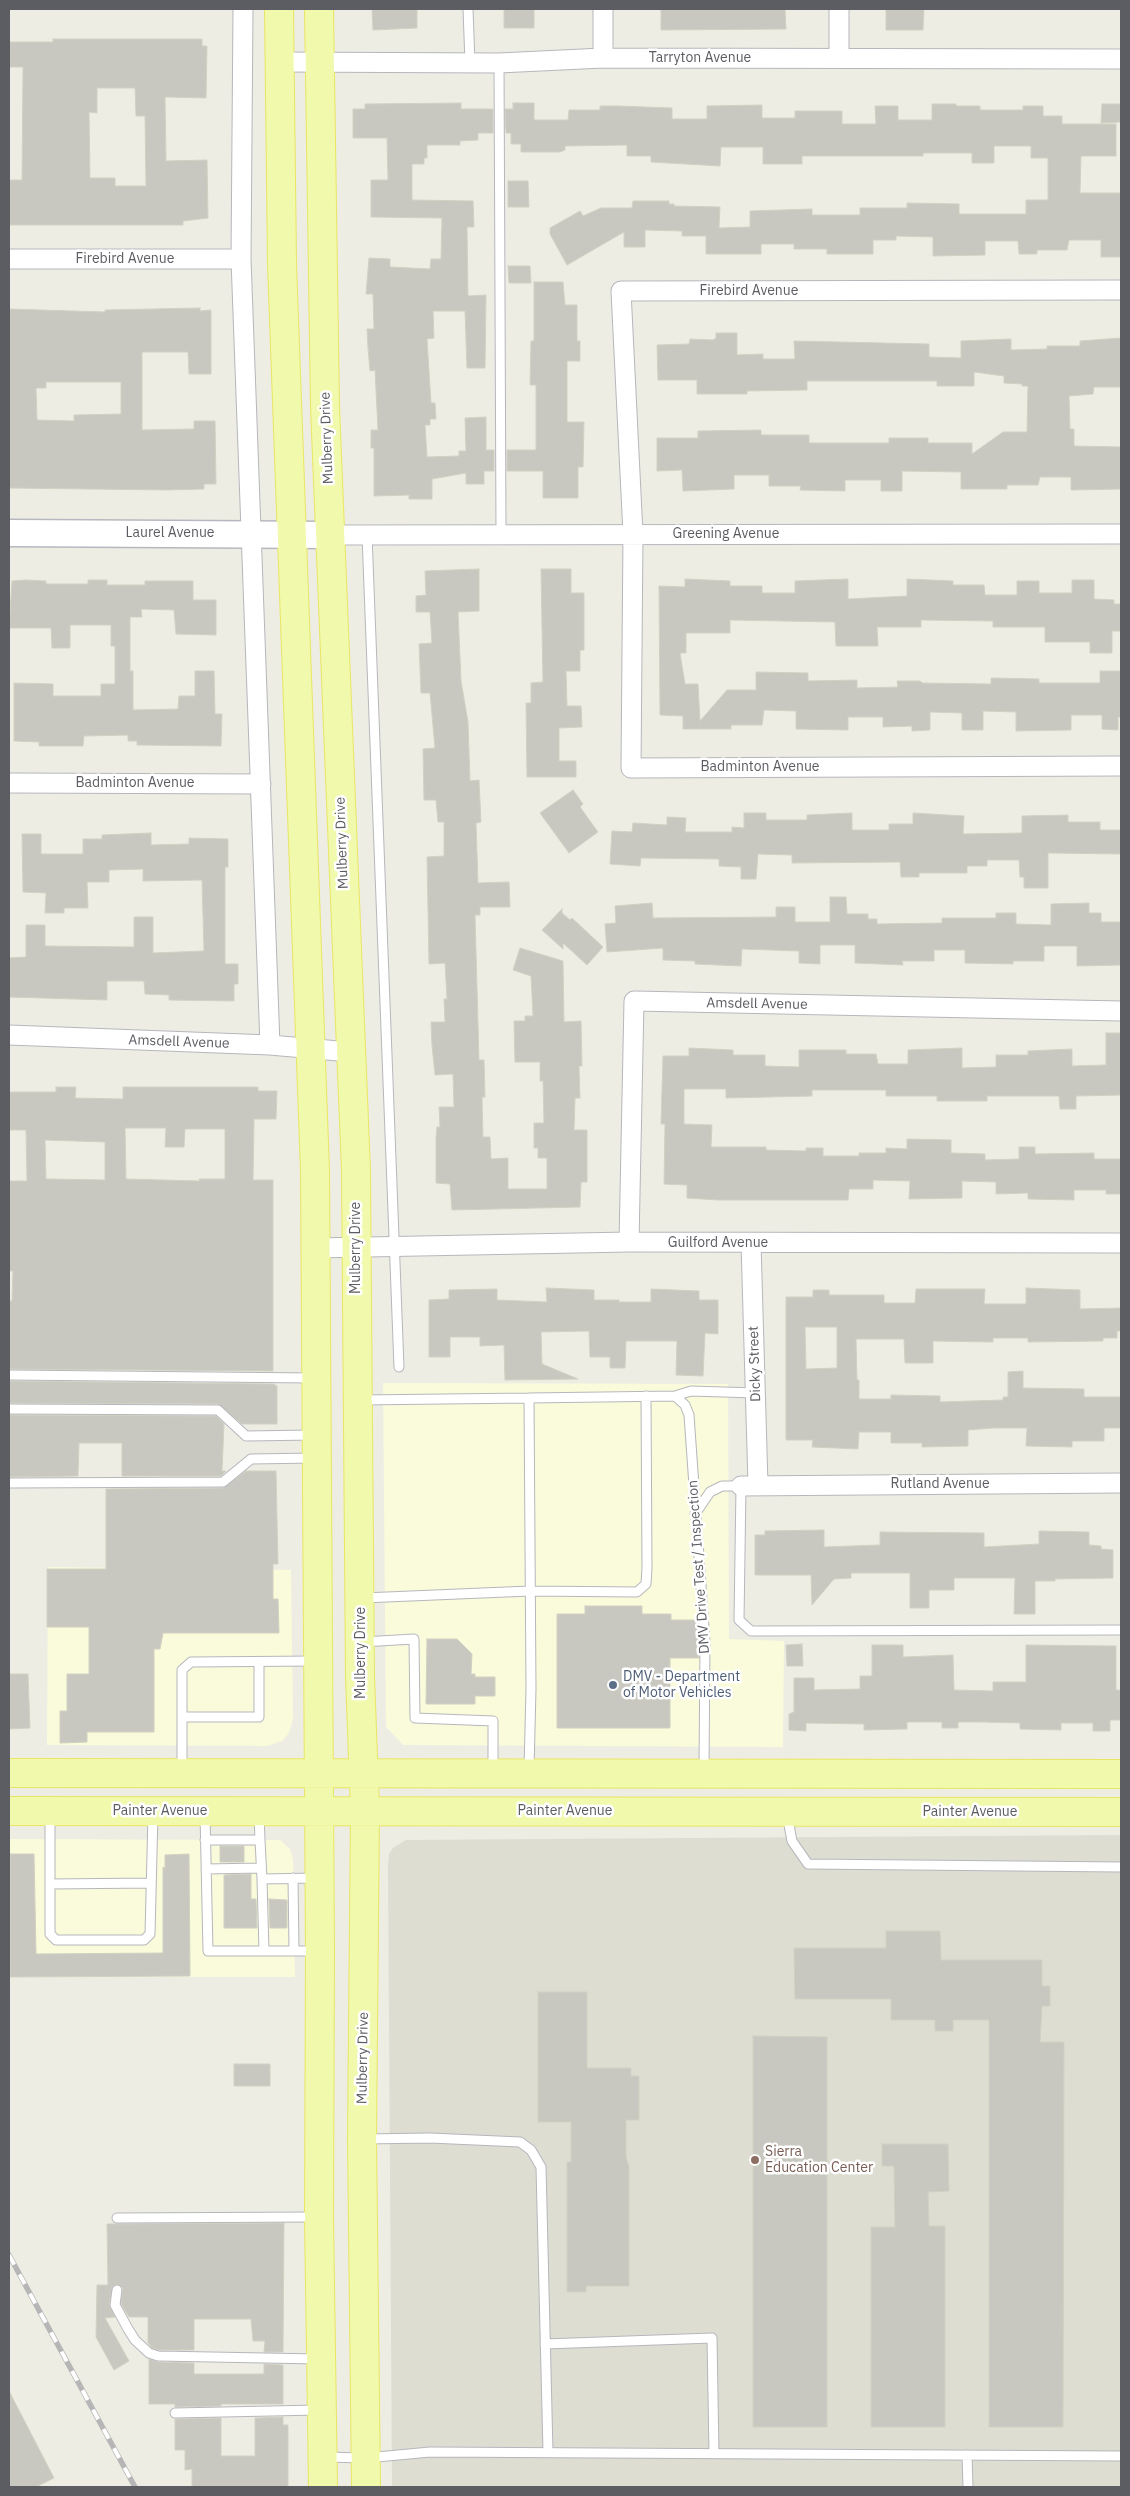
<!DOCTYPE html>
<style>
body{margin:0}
#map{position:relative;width:1130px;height:2496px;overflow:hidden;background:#edede4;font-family:"IBM Plex Sans",sans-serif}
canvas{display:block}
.frame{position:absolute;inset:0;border:10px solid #5c5d63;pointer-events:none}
</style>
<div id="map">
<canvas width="1130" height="2496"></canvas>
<div class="frame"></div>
</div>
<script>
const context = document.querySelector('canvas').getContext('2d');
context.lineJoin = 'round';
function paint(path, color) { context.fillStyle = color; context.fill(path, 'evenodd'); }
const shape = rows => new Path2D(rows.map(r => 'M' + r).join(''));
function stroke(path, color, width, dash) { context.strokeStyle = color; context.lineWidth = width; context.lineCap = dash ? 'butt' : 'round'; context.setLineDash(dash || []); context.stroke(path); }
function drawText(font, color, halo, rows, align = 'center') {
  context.font = font + ' "IBM Plex Sans",sans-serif'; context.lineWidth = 5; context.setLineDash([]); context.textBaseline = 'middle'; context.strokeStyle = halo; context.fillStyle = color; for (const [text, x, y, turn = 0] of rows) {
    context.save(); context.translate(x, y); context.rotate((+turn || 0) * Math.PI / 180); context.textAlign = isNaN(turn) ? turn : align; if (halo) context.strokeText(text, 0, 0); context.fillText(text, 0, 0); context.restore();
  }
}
paint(shape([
 [383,1383,728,1384,729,1639,784,1641,783,1747,403,1745,386,1727],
 [48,1567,291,1570,293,1719,289,1733,282,1741,267,1746,47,1745],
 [9,1839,280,1840,290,1849,293,1859,295,1977,12,1977]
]), '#fafbda');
paint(shape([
 [1121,1835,1121,2487,392,2487,388,1867,389,1854,393,1848,406,1840]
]), '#ddddd2');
const building = shape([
 [372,9,417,9,417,28,373,30,372,9],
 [504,9,534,9,534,28,504,28,504,9],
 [661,9,785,9,786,29,661,30,661,9],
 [886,9,924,9,923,30,886,30,886,9],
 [53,39,202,39,202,46,207,46,206,98,165,97,166,161,207,160,208,218,183,221,183,225,9,225,9,180,22,180,23,67,9,67,9,42,53,42,53,39],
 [97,88,135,88,136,116,145,116,146,186,115,186,115,178,90,178,89,112,97,113,97,88],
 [461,103,461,109,493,109,493,133,478,133,478,140,460,141,460,145,427,145,427,158,424,158,424,164,412,164,412,200,473,201,474,227,467,227,468,296,486,295,485,368,467,368,465,311,433,311,434,338,427,339,431,403,435,403,436,419,430,419,430,425,425,425,427,457,459,456,459,451,466,451,465,418,486,417,486,450,494,450,494,471,484,471,484,484,466,484,466,473,432,479,432,499,409,499,409,495,374,496,374,448,371,448,371,430,378,430,375,370,370,371,368,348,367,329,374,329,373,294,366,294,369,258,390,259,390,267,430,269,431,259,441,259,442,218,371,217,371,180,388,180,387,138,353,138,353,109,365,109,365,104,461,103],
 [513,103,534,103,534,120,568,120,569,110,600,110,600,106,618,106,672,108,672,119,707,119,707,106,762,105,762,118,795,118,795,111,842,111,842,124,876,124,875,106,898,106,898,120,932,120,932,104,956,104,956,106,980,106,980,110,1023,110,1023,106,1043,106,1043,116,1062,116,1062,124,1116,124,1116,156,1081,156,1080,193,1121,193,1121,257,1101,257,1101,240,1069,240,1067,250,1037,250,1037,254,1019,254,1018,241,985,241,985,255,933,256,933,237,896,236,896,240,873,240,873,254,827,254,827,249,794,249,794,244,761,244,761,254,706,254,706,236,682,236,682,231,645,230,645,247,624,247,624,232,567,265,550,234,550,228,580,211,583,216,601,208,632,208,633,201,669,201,669,204,674,204,674,206,720,207,719,228,750,227,750,211,812,209,812,215,860,215,860,208,907,208,907,203,959,204,959,214,1026,214,1026,200,1048,200,1048,158,1031,158,1031,146,994,146,994,163,972,163,972,153,923,153,923,156,802,156,802,164,763,164,763,147,721,147,720,166,651,162,651,156,627,156,627,145,565,146,565,150,560,152,521,152,521,144,511,144,511,133,506,133,505,109,513,109,513,103],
 [1102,104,1121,104,1121,122,1101,123,1102,104],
 [508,181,528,181,529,207,508,207,508,181],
 [508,266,530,266,531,283,509,283,508,266],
 [534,282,563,282,565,305,577,305,577,341,580,341,580,361,567,361,567,422,584,422,583,467,578,467,578,498,543,498,543,471,507,471,507,450,536,450,536,385,530,385,531,341,534,341,534,282],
 [200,308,200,311,211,310,211,374,189,374,188,352,142,352,142,430,194,429,194,421,215,421,216,484,204,484,204,489,167,490,9,488,9,309,105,312,105,310,200,308],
 [46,382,121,382,121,414,74,415,74,421,37,420,36,388,46,388,46,382],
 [716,333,737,333,737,355,763,354,763,359,795,359,794,341,929,344,929,357,961,358,961,341,1011,339,1011,350,1047,349,1047,346,1080,346,1080,341,1121,338,1121,387,1094,387,1093,394,1069,396,1070,429,1074,429,1074,446,1121,447,1121,489,1071,490,1071,477,1040,477,1038,485,1007,485,1007,489,961,489,961,472,902,471,902,491,881,491,881,480,845,480,845,491,800,490,801,486,769,486,769,475,734,475,734,489,683,491,682,470,657,471,657,438,698,438,698,431,761,430,761,435,809,435,809,443,889,443,889,438,928,438,928,443,972,443,972,454,1003,432,1027,432,1028,386,1022,386,1022,384,1004,383,1004,376,974,372,974,386,937,386,937,381,807,381,807,390,747,391,747,394,697,394,697,380,658,380,657,345,689,344,690,339,713,340,716,338,716,333],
 [479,569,479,611,458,612,461,681,468,722,470,781,479,780,481,822,476,823,478,883,509,882,510,907,480,907,480,915,475,915,479,1060,484,1060,485,1097,482,1097,483,1137,490,1137,491,1159,508,1158,508,1189,547,1189,547,1158,538,1158,538,1148,534,1148,534,1123,544,1123,543,1081,540,1081,540,1062,515,1062,514,1021,525,1021,525,1016,533,1016,531,976,513,970,520,948,563,961,564,1022,581,1021,582,1066,579,1066,580,1098,575,1098,574,1130,587,1130,587,1182,581,1182,580,1207,452,1210,450,1184,436,1183,436,1138,437,1127,440,1127,439,1107,454,1107,453,1074,435,1075,432,1045,431,1022,445,1022,444,999,447,999,445,963,429,964,427,857,444,856,444,822,438,822,436,800,424,800,423,749,435,748,430,693,421,693,419,644,432,643,430,612,416,612,416,596,426,595,425,571,479,569],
 [541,569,571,569,571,593,584,593,584,650,580,650,580,671,566,671,567,706,581,706,582,727,559,728,559,761,576,761,576,777,527,777,526,703,531,703,531,683,543,682,541,569],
 [685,579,730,581,730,586,762,586,762,593,795,593,795,581,848,579,848,599,907,596,907,579,953,581,953,585,984,585,985,595,1017,595,1017,581,1039,581,1039,593,1072,593,1072,580,1094,580,1094,599,1114,600,1114,604,1121,604,1121,631,1112,631,1112,653,1090,653,1090,642,1045,642,1045,627,993,627,993,621,921,620,921,627,877,627,878,646,836,646,835,622,730,620,730,633,686,633,686,653,680,653,685,684,698,684,700,721,727,690,756,690,756,672,808,673,808,681,857,680,857,688,898,687,897,681,920,681,922,683,991,684,991,678,1039,679,1039,683,1100,683,1100,671,1121,671,1121,717,1118,717,1118,730,1102,729,1102,715,1071,715,1071,730,1016,731,1016,712,983,711,983,730,962,730,962,713,930,712,930,730,912,731,912,726,883,727,883,717,848,717,848,730,796,729,796,711,764,710,762,725,731,725,731,729,683,729,683,716,660,715,659,586,685,587,685,579],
 [26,580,46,581,46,584,88,584,88,580,107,580,107,585,145,585,145,581,193,581,193,600,216,600,216,635,176,634,174,610,141,609,142,617,130,617,130,671,133,671,133,710,178,709,179,696,195,696,195,671,214,671,215,714,222,714,221,746,137,745,137,741,128,741,128,735,84,736,83,746,39,746,39,742,14,741,14,683,53,684,53,696,101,696,101,684,115,684,115,646,111,646,111,625,70,625,70,648,52,648,51,628,9,628,12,581,26,580],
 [573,790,583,804,580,807,598,832,569,853,540,813,573,790],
 [744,813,766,813,766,820,807,820,807,815,852,813,852,830,889,830,889,824,913,824,913,813,964,816,963,834,1022,833,1022,816,1068,815,1068,822,1100,822,1100,830,1121,830,1121,854,1048,853,1048,888,1024,888,1024,877,1020,877,1019,860,987,860,987,866,967,866,967,873,919,873,919,877,901,877,900,862,792,863,792,855,758,854,756,879,741,879,741,867,719,866,719,859,641,858,640,866,610,864,612,831,632,832,633,823,667,825,667,817,686,818,685,832,732,832,732,827,744,828,744,813],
 [151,833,151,845,189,844,189,838,228,839,228,867,225,867,225,964,238,964,238,984,234,984,234,1001,169,1000,169,995,145,994,144,981,107,981,107,1000,9,997,9,958,26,957,26,925,45,925,45,946,134,947,134,917,153,917,153,953,204,951,202,880,143,881,143,869,109,870,109,882,87,882,88,908,64,908,64,913,45,913,46,893,23,892,22,834,41,834,41,854,83,854,83,839,102,839,102,835,151,833],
 [830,897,846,897,847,914,868,914,868,919,877,919,877,924,942,923,942,918,996,918,996,913,1016,913,1016,924,1051,925,1051,904,1089,903,1089,913,1101,913,1101,922,1121,922,1121,965,1077,966,1077,946,1044,946,1044,961,1013,961,1013,964,965,963,965,950,934,950,934,961,902,961,903,965,855,963,855,945,820,945,820,964,799,963,799,951,742,949,741,966,695,964,695,961,663,960,663,948,607,952,605,924,616,923,615,906,652,903,653,918,776,917,776,907,795,907,795,922,830,922,830,897],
 [562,909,562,913,570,920,572,918,603,947,587,965,563,943,563,949,542,930,562,909],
 [1106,1033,1121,1033,1121,1095,1076,1096,1076,1109,1060,1109,1059,1096,987,1096,987,1101,937,1101,937,1096,886,1096,886,1090,812,1090,812,1096,726,1098,726,1089,684,1089,684,1124,712,1125,711,1147,766,1147,766,1150,806,1151,806,1148,823,1148,823,1156,859,1156,859,1153,886,1153,886,1148,907,1149,907,1139,951,1140,951,1153,985,1154,985,1160,1019,1159,1019,1147,1035,1147,1035,1154,1094,1153,1094,1159,1121,1159,1121,1194,1106,1194,1106,1190,1074,1190,1074,1200,1028,1199,1028,1193,996,1194,996,1182,962,1181,962,1198,909,1199,910,1181,873,1180,873,1189,849,1189,848,1200,718,1200,687,1198,687,1185,664,1184,665,1124,661,1124,663,1056,689,1056,689,1048,733,1050,733,1055,765,1055,765,1066,799,1067,799,1050,846,1050,846,1054,876,1054,878,1064,908,1064,908,1050,962,1048,962,1068,996,1067,996,1055,1028,1055,1028,1051,1072,1049,1072,1066,1106,1065,1106,1033],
 [56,1087,76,1087,75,1098,123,1099,123,1087,258,1087,258,1091,277,1091,276,1119,254,1119,253,1180,273,1180,273,1371,9,1369,9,1301,12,1301,13,1271,9,1271,9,1181,27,1181,26,1130,9,1130,9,1092,56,1092,56,1087],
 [125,1128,166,1128,165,1147,184,1147,185,1129,225,1129,225,1179,199,1179,200,1181,126,1179,125,1128],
 [45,1140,105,1142,105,1180,46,1179,45,1140],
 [546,1288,594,1290,594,1300,619,1300,619,1302,651,1302,651,1289,699,1291,699,1300,718,1300,718,1334,705,1333,703,1376,676,1375,677,1341,626,1341,625,1368,610,1368,610,1357,590,1357,589,1331,541,1332,542,1364,578,1379,505,1380,504,1345,480,1346,480,1337,450,1337,450,1357,429,1357,429,1300,449,1299,449,1290,497,1289,497,1300,547,1302,546,1288],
 [1026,1288,1080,1290,1080,1309,1121,1308,1121,1331,1117,1331,1117,1338,1103,1338,1103,1341,1028,1342,1028,1338,993,1338,993,1342,933,1341,933,1363,905,1363,904,1339,856,1339,857,1380,859,1380,859,1399,891,1399,891,1395,940,1396,940,1402,1003,1400,1003,1397,1008,1397,1008,1372,1023,1371,1023,1388,1084,1389,1084,1397,1121,1397,1121,1428,1104,1428,1104,1441,1072,1441,1072,1447,1026,1446,1027,1428,993,1428,968,1430,968,1446,922,1447,922,1443,891,1443,891,1432,859,1432,858,1449,812,1447,813,1440,786,1440,786,1297,813,1297,813,1290,829,1290,829,1295,884,1295,884,1303,915,1303,916,1289,985,1289,984,1304,1026,1304,1026,1288],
 [805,1327,837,1327,837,1368,806,1369,805,1327],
 [9,1381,273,1384,277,1386,277,1424,242,1424,218,1404,9,1403,9,1381],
 [9,1415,216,1416,224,1424,222,1471,226,1471,221,1476,122,1476,122,1443,79,1443,78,1476,9,1477,9,1415],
 [246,1471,276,1471,278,1564,273,1564,273,1599,278,1599,279,1633,163,1633,160,1649,154,1649,154,1732,87,1732,87,1742,60,1743,60,1711,67,1711,67,1674,89,1674,89,1627,47,1627,47,1569,106,1569,106,1489,223,1488,246,1471],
 [824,1530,824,1547,880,1545,880,1532,984,1533,984,1547,1039,1544,1039,1531,1089,1532,1089,1545,1101,1546,1101,1549,1113,1550,1113,1578,1055,1579,1055,1581,1035,1581,1035,1614,1014,1614,1015,1578,954,1578,954,1590,929,1590,929,1608,910,1608,910,1573,851,1573,851,1578,834,1579,812,1605,811,1575,755,1575,755,1535,765,1535,765,1531,824,1530],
 [585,1606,642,1606,642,1614,671,1614,671,1620,697,1620,699,1658,670,1658,670,1728,557,1728,557,1614,585,1614,585,1606],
 [427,1639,457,1639,472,1654,471,1674,475,1674,475,1677,495,1677,495,1696,475,1696,475,1704,426,1704,427,1639],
 [802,1644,803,1666,787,1666,786,1645,802,1644],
 [872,1645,903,1645,903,1657,953,1655,954,1690,993,1691,993,1682,1026,1682,1026,1645,1116,1646,1116,1690,1121,1690,1121,1720,1110,1720,1110,1731,1093,1731,1093,1723,1061,1723,1061,1730,1020,1729,1020,1723,983,1722,958,1722,958,1728,942,1728,942,1722,907,1722,907,1729,864,1730,864,1724,806,1723,806,1731,789,1730,789,1714,794,1712,794,1678,814,1678,814,1690,860,1689,860,1676,872,1676,872,1645],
 [9,1674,28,1674,30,1728,9,1729,9,1674],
 [220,1846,244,1846,244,1862,220,1862,220,1846],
 [10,1854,34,1854,36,1954,163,1953,163,1867,165,1868,165,1855,189,1854,190,1976,10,1977,10,1854],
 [251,1874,251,1899,256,1899,257,1928,224,1928,224,1875,251,1874],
 [269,1899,287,1900,287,1928,270,1928,269,1899],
 [886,1931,940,1931,941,1960,1042,1960,1042,1986,1050,1986,1050,2006,1042,2006,1040,2042,1064,2042,1063,2427,989,2427,989,2020,953,2020,953,2031,935,2031,935,2020,891,2020,891,1999,795,1999,794,1948,886,1948,886,1931],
 [538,1992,587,1992,587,2068,631,2068,631,2076,639,2076,639,2120,626,2120,626,2157,629,2167,629,2286,586,2286,586,2292,567,2292,567,2162,571,2162,571,2122,538,2122,538,1992],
 [753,2036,827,2037,827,2427,753,2427,753,2036],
 [234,2064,270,2064,270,2086,234,2086,234,2064],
 [882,2144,948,2144,949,2191,928,2192,929,2226,945,2226,945,2427,871,2427,871,2227,895,2227,894,2166,882,2166,882,2144],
 [284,2223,283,2352,264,2352,265,2341,253,2341,251,2319,194,2319,194,2350,159,2350,152,2348,148,2343,148,2317,129,2317,121,2304,123,2288,117,2284,112,2287,109,2304,115,2317,105,2318,129,2361,114,2370,96,2337,97,2285,108,2285,107,2224,284,2223],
 [149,2359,158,2362,194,2363,194,2374,264,2374,264,2364,283,2365,283,2404,221,2404,221,2406,175,2407,175,2404,149,2404,149,2359],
 [9,2391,54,2478,36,2487,9,2487,9,2391],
 [283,2417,283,2425,288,2425,288,2487,192,2487,192,2469,185,2470,185,2450,175,2450,175,2419,221,2418,221,2456,255,2456,255,2418,283,2417]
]);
paint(building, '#c9c8c0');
stroke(building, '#d1d1c2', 1);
const lane = shape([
 [468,9,470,63],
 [499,63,501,534],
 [367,535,399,1367],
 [9,1375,313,1378],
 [675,1396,685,1405,689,1415,705,1642,704,1770],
 [529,1398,675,1396,691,1391,756,1393],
 [360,1400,529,1398,531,1689,529,1770],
 [9,1409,218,1410,246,1436,314,1435],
 [9,1483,223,1482,251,1459,315,1458],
 [695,1514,710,1492,722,1486,741,1486,739,1620,751,1631,1121,1630],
 [363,1598,530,1591,637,1592,646,1584,647,1568,646,1396],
 [362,1642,414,1639,415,1718,493,1721,493,1770],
 [182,1717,259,1717,259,1662],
 [182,1771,182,1670,191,1662,315,1661],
 [50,1814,50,1934,56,1940,144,1940,150,1934,153,1814],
 [205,1814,208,1951,317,1951],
 [787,1814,792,1841,808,1864,1121,1867],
 [259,1815,260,1840],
 [205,1840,260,1840,262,1879],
 [206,1869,261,1868],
 [293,1878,294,1951],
 [50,1884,151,1883],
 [264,1951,262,1879,316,1878],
 [365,2139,430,2138,520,2142,531,2150,541,2167,548,2452],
 [117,2218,316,2217],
 [117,2290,115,2305,128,2329,135,2340,149,2353,158,2356,318,2359],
 [545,2344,712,2338,714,2453],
 [175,2413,319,2410],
 [967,2455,968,2487],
 [325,2457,366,2458,430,2452,1121,2456]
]);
const street = shape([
 [243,9,241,259,270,1045],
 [839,9,839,58],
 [603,58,603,9],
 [279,62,499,63,603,58,1121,59],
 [9,259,241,259],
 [1121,290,621,291,633,534,631,768,1121,766],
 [331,535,1121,534],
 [9,783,261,784],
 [9,1035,270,1045,350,1052],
 [629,1242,634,1001,1121,1011],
 [751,1243,758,1485],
 [315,1248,629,1242,1121,1243],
 [741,1486,1121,1483]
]);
const secondary = shape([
 [9,533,331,535]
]);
const primary = shape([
 [279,9,282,264,315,1171,320,1951,319,2217,323,2487],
 [319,9,325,407,356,1171,360,1677,365,1811,362,2139,366,2487],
 [9,1773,1121,1774],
 [9,1811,1121,1812]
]);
stroke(lane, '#b6b7bd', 11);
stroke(street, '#b6b7bd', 21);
stroke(secondary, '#b7b8bf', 29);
stroke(primary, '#e8e662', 30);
stroke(lane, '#fff', 9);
stroke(street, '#fff', 19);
stroke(secondary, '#fff', 26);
stroke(primary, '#f1f9ac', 28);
const rail = shape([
 [9,2255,135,2487]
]);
stroke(rail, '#b6b6b7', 5.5);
stroke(rail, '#fff', 4, [11]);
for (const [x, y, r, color] of [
 [613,1685,5,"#5c6f8a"],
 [755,2160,5,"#8d6e63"]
]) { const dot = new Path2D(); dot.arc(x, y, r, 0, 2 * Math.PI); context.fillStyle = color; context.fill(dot); stroke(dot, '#fff', 2); }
drawText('14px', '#5c5d63', '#fff', [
 ["Tarryton Avenue",700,58],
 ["Firebird Avenue",125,259],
 ["Firebird Avenue",749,291],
 ["Mulberry Drive",327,438,-92],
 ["Laurel Avenue",170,533],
 ["Greening Avenue",726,534],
 ["Badminton Avenue",760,767],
 ["Badminton Avenue",135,783],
 ["Mulberry Drive",342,843,-92],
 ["Amsdell Avenue",757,1004,1],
 ["Amsdell Avenue",179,1042,2],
 ["Guilford Avenue",718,1243],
 ["Mulberry Drive",356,1248,-90],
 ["Dicky Street",755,1364,-92],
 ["Rutland Avenue",940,1484],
 ["DMV Drive Test / Inspection",699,1567,-94],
 ["Mulberry Drive",361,1653,-90],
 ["Painter Avenue",160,1811],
 ["Painter Avenue",565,1811],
 ["Painter Avenue",970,1812],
 ["Mulberry Drive",363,2058,-89]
]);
drawText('14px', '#4e5e75', '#fff', [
 ["DMV - Department",623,1677],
 ["of Motor Vehicles",623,1693]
], 'left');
drawText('14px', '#785e54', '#fff', [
 ["Sierra",765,2152],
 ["Education Center",765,2168]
], 'left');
</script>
